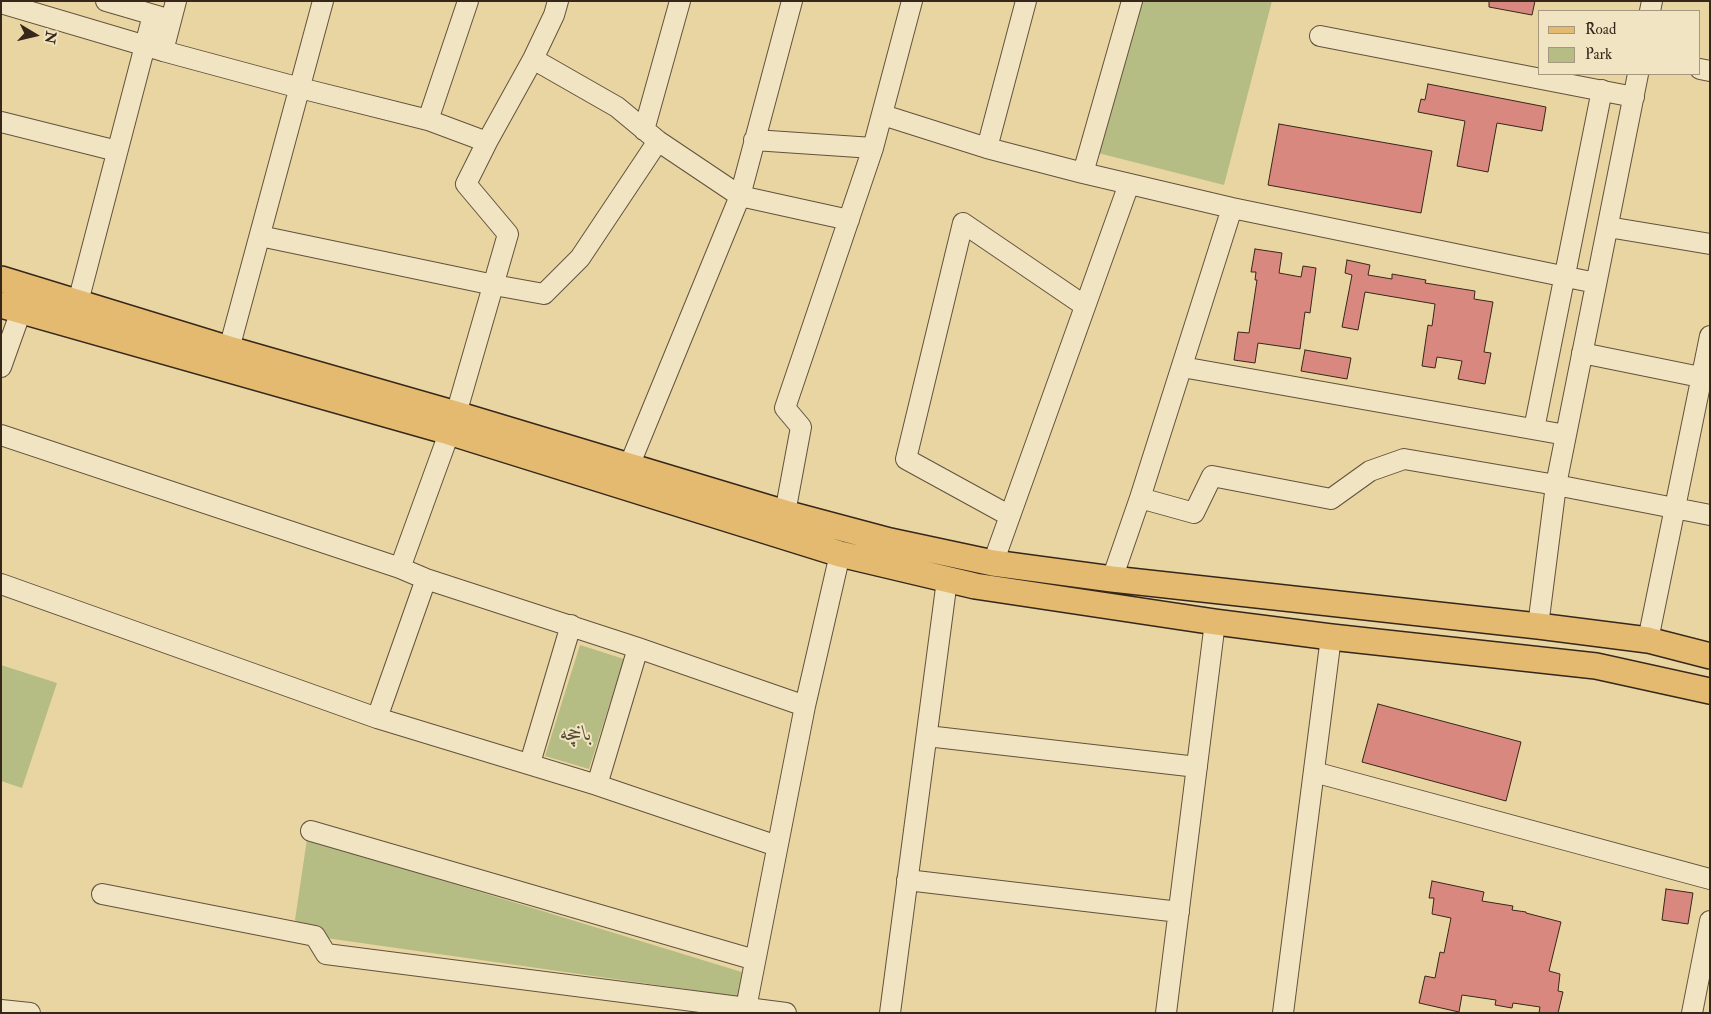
<!DOCTYPE html>
<meta charset="utf-8">
<style>
body{margin:0}
#map{position:relative;width:1711px;height:1014px;overflow:hidden;background:#e9d5a2;font-family:"IM FELL Double Pica",serif}
canvas{display:block}
.frame{position:absolute;inset:0;border:2px solid #36271a;pointer-events:none}
.legend{position:absolute;left:1538px;top:10px;width:162px;height:65px;box-sizing:border-box;background:#f1e4c3;border:1px solid #a6987f;margin:0;padding:6px 9px;list-style:none;font-size:15px;color:#36271a}
.legend li{display:flex;align-items:center;gap:10px;height:25px}
.legend b{width:25px;border:1px solid #a6987f}
.north{position:absolute;left:10px;top:10px;width:50px;height:50px;-webkit-text-stroke:4px #f1e4c3;paint-order:stroke;rotate:99deg;font-size:14px;font-weight:700;line-height:20px;text-align:center;color:#36271a}
.north::after{content:'';display:block;margin:auto;width:18px;height:22px;background:#36271a;clip-path:polygon(50% 0,100% 100%,50% 72%,0 100%)}
</style>
<div id="map">
<canvas width="1711" height="1014"></canvas>
<div class="frame"></div>
<ul class="legend">
<li><b style="height:6px;background:#e4ba71"></b>Road</li>
<li><b style="height:14px;background:#b5bd85"></b>Park</li>
</ul>
<div class="north">N</div>
</div>
<script>
const context = document.querySelector('canvas').getContext('2d');
context.lineJoin = 'round';
function paint(path, color) { context.fillStyle = color; context.fill(path, 'evenodd'); }
const shape = rows => new Path2D(rows.map(r => 'M' + r).join(''));
function stroke(path, color, width, dash) { context.strokeStyle = color; context.lineWidth = width; context.lineCap = dash ? 'butt' : 'round'; context.setLineDash(dash || []); context.stroke(path); }
function drawText(font, color, halo, rows, align = 'center') {
  context.font = font + ' "IM FELL Double Pica",Amiri,serif'; context.lineWidth = 4; context.setLineDash([]); context.textBaseline = 'middle'; context.strokeStyle = halo; context.fillStyle = color; for (const [text, x, y, turn = 0] of rows) {
    context.save(); context.translate(x, y); context.rotate((+turn || 0) * Math.PI / 180); context.textAlign = isNaN(turn) ? turn : align; if (halo) context.strokeText(text, 0, 0); context.fillText(text, 0, 0); context.restore();
  }
}
paint(shape([
 [1137,1,1272,1,1224,185,1098,153],
 [580,645,624,659,589,769,545,756],
 [1,665,57,683,22,788,1,781],
 [307,839,745,973,741,997,326,938,295,920]
]), '#b5bd85');
const building = shape([
 [1489,1,1535,1,1532,15,1489,7,1489,1],
 [1428,84,1546,107,1542,131,1497,123,1488,172,1457,166,1465,121,1418,112,1421,99,1425,100,1428,84],
 [1279,124,1432,151,1421,213,1268,185,1279,124],
 [1255,249,1282,253,1279,273,1301,277,1303,266,1316,268,1310,313,1305,312,1300,349,1258,343,1255,363,1234,360,1238,332,1249,333,1257,280,1255,280,1256,272,1251,272,1255,249],
 [1347,260,1370,265,1368,275,1392,279,1392,274,1426,280,1425,283,1475,291,1474,299,1493,302,1484,352,1491,353,1485,384,1458,379,1462,361,1437,357,1435,368,1422,366,1428,325,1432,326,1435,304,1365,292,1358,330,1342,327,1352,275,1345,273,1347,260],
 [1305,350,1351,358,1347,379,1301,371,1305,350],
 [1378,704,1521,742,1506,801,1362,762,1378,704],
 [1432,881,1484,892,1482,901,1513,906,1512,910,1526,912,1526,913,1561,922,1549,971,1560,974,1558,991,1563,992,1558,1013,1539,1013,1540,1007,1513,1003,1512,1008,1495,1005,1496,1000,1462,995,1459,1012,1419,1003,1425,976,1435,978,1440,952,1444,953,1451,918,1432,914,1434,898,1429,898,1432,881],
 [1666,889,1693,893,1688,924,1662,920,1666,889]
]);
paint(building, '#d8887e');
stroke(building, '#36271a', 1);
const minor = shape([
 [106,1,171,20],
 [1,3,163,51,300,88,428,120,487,142],
 [1650,11,1652,1],
 [1320,36,1634,97],
 [163,51,176,1],
 [533,59,617,107,658,141,740,196,849,220],
 [1700,69,1710,71],
 [883,115,987,148,1083,173,1232,208,1596,283],
 [428,120,468,1],
 [1,122,117,151],
 [644,130,680,1],
 [754,140,873,148,912,1],
 [987,148,1026,1],
 [1083,173,1132,1],
 [1608,227,1710,244],
 [260,236,494,285,544,294,580,258,658,141],
 [78,302,153,15],
 [229,349,323,1],
 [1582,353,1710,379],
 [1,367,21,311],
 [1182,367,1566,435],
 [1534,429,1602,90],
 [1,435,400,568,426,579,638,648,805,706],
 [629,466,740,196,792,1],
 [1140,498,1194,513,1212,476,1331,499,1370,471,1404,459,1556,485,1710,515],
 [785,513,801,427,785,408,873,148],
 [1010,516,906,459,963,223,1085,306],
 [993,563,1129,184],
 [400,568,456,414,508,234,466,184,487,142,533,59,554,15,558,1],
 [1112,579,1140,498,1232,208],
 [1,584,377,718,597,785,777,846],
 [1538,626,1556,485,1638,74],
 [1648,640,1710,336],
 [377,718,426,579],
 [927,736,1197,767],
 [530,763,571,625],
 [1314,772,1710,879],
 [597,785,638,648],
 [311,831,755,960],
 [907,880,1179,912],
 [102,894,315,936,326,954,786,1013],
 [746,1008,805,706,840,554],
 [1,1010,30,1013],
 [890,1013,947,580],
 [1166,1013,1215,622],
 [1283,1013,1331,637],
 [1692,1013,1710,921]
]);
const major = shape([
 [1,279,229,349,456,414,785,513,890,541,993,563,1112,579,1538,626,1648,640,1710,656],
 [1,305,449,432,840,554,975,586,1215,622,1331,637,1596,666,1710,691]
]);
stroke(minor, '#63523c', 22);
stroke(major, '#36271a', 28);
stroke(minor, '#f1e4c3', 20);
stroke(major, '#e4ba71', 25);
drawText('italic 21px', '#564c35', '#f1e4c3', [
 ["باخچە",576,735]
]);
</script>
